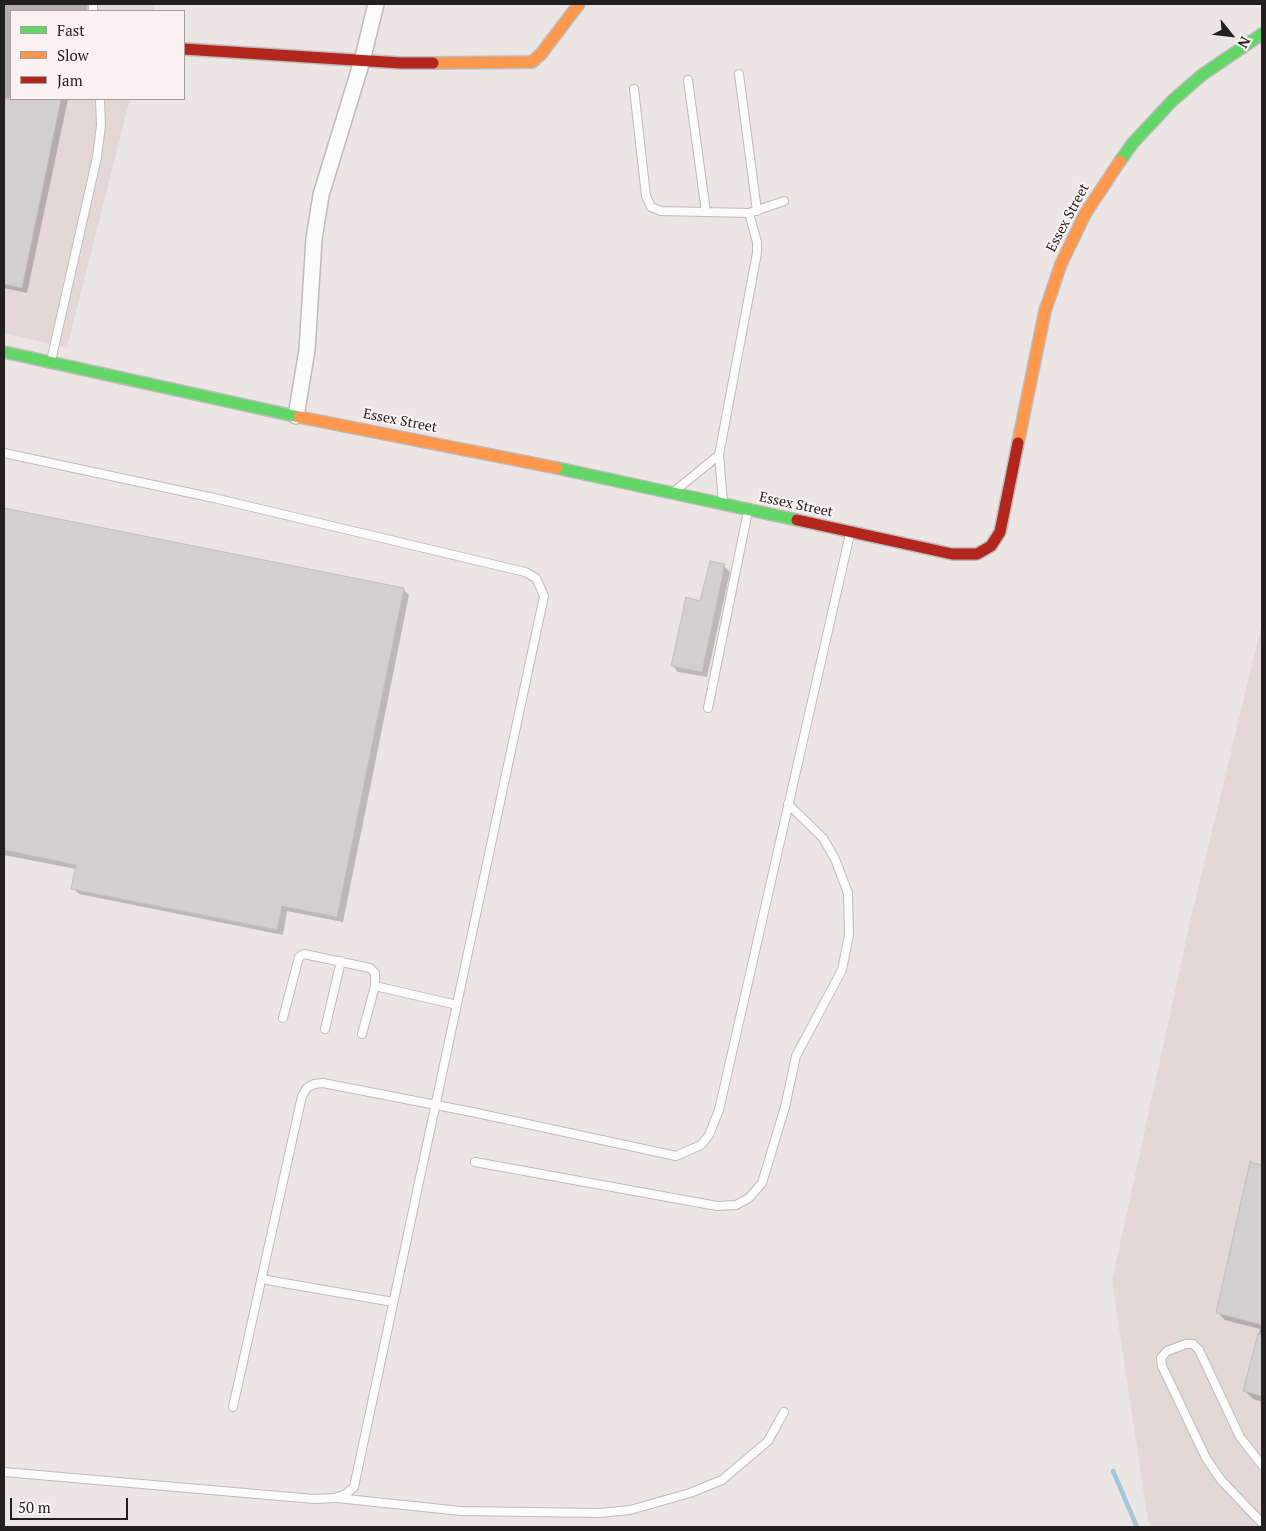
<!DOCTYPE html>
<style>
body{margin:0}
#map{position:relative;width:1266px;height:1531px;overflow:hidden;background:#ebe6e5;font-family:"PT Serif",serif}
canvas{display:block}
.frame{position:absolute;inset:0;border:5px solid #221f1e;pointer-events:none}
.legend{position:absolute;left:10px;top:10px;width:175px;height:90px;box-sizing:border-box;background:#fbf1f1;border:1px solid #a49d9d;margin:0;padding:6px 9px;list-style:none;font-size:15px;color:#221f1e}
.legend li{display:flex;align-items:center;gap:10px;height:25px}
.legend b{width:25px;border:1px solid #a49d9d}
.north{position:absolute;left:1206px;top:10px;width:50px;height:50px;-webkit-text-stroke:4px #fbf1f1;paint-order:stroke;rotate:119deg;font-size:14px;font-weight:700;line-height:20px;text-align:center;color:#221f1e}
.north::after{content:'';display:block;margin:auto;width:18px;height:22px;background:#221f1e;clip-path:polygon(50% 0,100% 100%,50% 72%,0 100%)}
.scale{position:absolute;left:10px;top:1498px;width:118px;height:22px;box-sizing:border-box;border:2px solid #221f1e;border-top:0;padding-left:6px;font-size:15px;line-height:18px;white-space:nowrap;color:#221f1e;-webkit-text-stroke:4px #fbf1f1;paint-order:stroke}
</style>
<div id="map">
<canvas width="1266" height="1531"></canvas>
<div class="frame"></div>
<ul class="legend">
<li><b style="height:6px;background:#63d668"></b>Fast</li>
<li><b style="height:6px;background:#ff974d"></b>Slow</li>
<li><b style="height:6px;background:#b3261e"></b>Jam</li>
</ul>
<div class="north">N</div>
<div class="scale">50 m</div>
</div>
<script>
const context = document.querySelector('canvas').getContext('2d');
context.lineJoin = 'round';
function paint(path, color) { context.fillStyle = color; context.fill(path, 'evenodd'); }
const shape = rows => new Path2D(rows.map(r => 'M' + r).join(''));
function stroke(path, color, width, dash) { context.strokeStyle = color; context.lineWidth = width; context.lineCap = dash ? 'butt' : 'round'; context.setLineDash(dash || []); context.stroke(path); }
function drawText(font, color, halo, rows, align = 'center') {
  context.font = font + ' "PT Serif",serif'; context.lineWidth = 4; context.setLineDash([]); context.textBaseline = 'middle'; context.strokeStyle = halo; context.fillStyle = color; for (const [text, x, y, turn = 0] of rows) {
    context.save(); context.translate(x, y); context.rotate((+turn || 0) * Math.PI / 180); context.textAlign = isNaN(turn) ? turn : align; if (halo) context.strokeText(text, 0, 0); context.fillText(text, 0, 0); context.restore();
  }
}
paint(shape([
 [4,4,155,4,153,11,11,11,11,99,130,99,67,348,4,333],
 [1262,623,1262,1527,1152,1527,1148,1521,1112,1281,1190,922]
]), '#e4d8d6');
paint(shape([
 [4,4,88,4,87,11,11,11,11,99,68,99,27,293,4,288],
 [4,510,403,589,409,595,343,922,287,911,283,935,79,894,73,888,76,869,4,855],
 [724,566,730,572,707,677,678,672,673,666],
 [1251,1164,1262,1166,1262,1402,1253,1399,1245,1391,1260,1329,1225,1320,1217,1312]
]), '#0003');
stroke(shape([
 [1113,1471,1137,1527]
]), '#a2c7da', 4.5);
const building = shape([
 [4,99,61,99,22,288,4,284,4,99],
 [4,508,404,588,337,917,282,906,277,930,71,889,76,865,4,850,4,508],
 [710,561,725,564,702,672,671,666,686,597,700,601,710,561],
 [1250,1162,1262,1165,1262,1325,1216,1313,1250,1162],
 [1258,1334,1262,1335,1262,1396,1243,1391,1258,1334]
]);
paint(building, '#d3cfce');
stroke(building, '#c2bebd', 1);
const lane = shape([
 [93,11,93,4],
 [739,74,757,211],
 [688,80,706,212],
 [634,89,646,196,651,207,661,211,749,213,784,201],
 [51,361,97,157,101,125,100,99],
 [4,453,214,498,525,572,536,578,544,596,354,1487,346,1494,335,1498,314,1499,4,1472],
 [676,490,719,455],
 [723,502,719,455,757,253,757,242,749,213],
 [708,708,748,511],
 [283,1018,299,957,304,954,370,968,375,973,375,986],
 [325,1029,341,961],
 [362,1034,375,986,457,1005],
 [475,1162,717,1206,736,1205,749,1198,762,1183,785,1107,796,1056,842,970,849,935,848,893,835,859,823,838,788,804],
 [261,1279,393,1302],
 [233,1407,302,1096,307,1088,314,1084,323,1083,472,1112,676,1156,701,1145,709,1135,719,1110,850,534],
 [1262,1465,1240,1437,1199,1350,1193,1344,1186,1344,1167,1351,1161,1358,1162,1366,1206,1458,1221,1480,1262,1523],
 [337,1498,461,1511,599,1513,630,1510,690,1493,722,1480,768,1441,784,1412]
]);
const street = shape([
 [296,416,307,350,314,239,321,195,362,61,376,4]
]);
const fast = shape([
 [1120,161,1132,144,1172,101,1202,75,1262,34],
 [4,352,299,417],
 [557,468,797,520]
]);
const slow = shape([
 [433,63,532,62,541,54,579,4],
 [299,417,557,468],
 [1018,443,1045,311,1061,264,1085,214,1120,161]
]);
const jam = shape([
 [184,49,401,63,433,63],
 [797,520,952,554,977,554,991,546,1000,532,1018,443]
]);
stroke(lane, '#bebbba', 10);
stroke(street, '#bebbba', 18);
stroke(fast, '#bebbba', 14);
stroke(slow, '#bebbba', 14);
stroke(jam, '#bebbba', 14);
stroke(lane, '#fcfbfb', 8);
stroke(street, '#fcfbfb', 15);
stroke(fast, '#63d668', 11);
stroke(slow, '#ff974d', 11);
stroke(jam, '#b3261e', 11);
drawText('14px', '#221f1e', '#fbf1f1', [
 ["Essex Street",1068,218,-62],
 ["Essex Street",400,421,11],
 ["Essex Street",796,505,12]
]);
</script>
